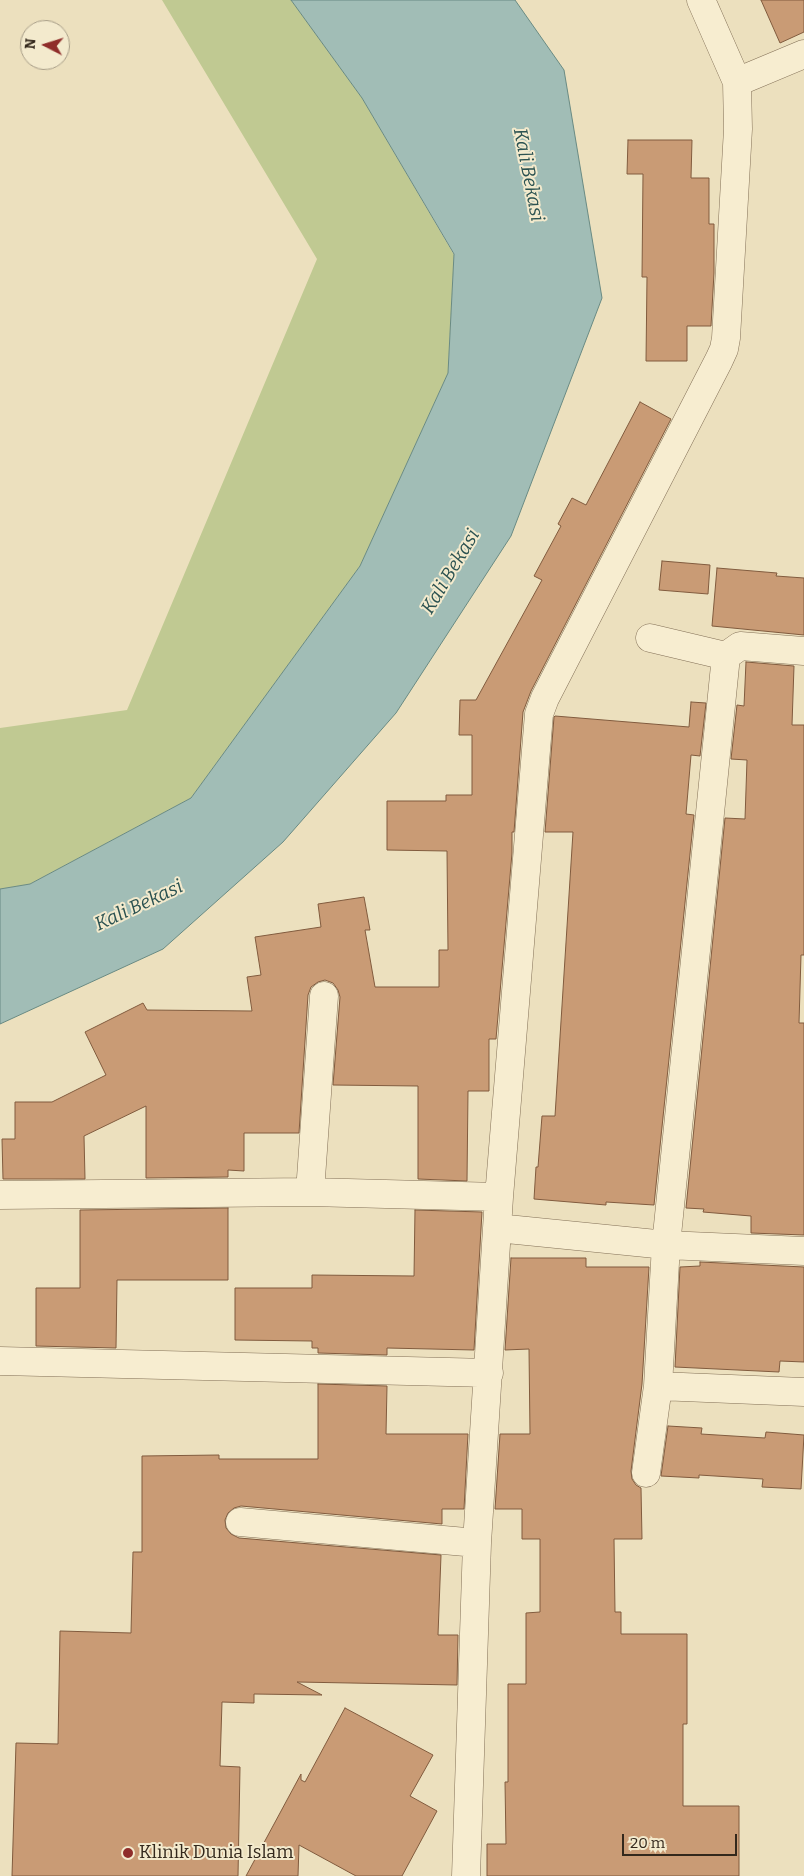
<!DOCTYPE html>
<style>
body{margin:0}
#map{position:relative;width:804px;height:1876px;overflow:hidden;background:#ece0be;font-family:Bitter,serif}
canvas{display:block}
.north{position:absolute;left:20px;top:20px;width:50px;height:50px;box-sizing:border-box;background:#f3eacd;border:1px solid #a69c86;border-radius:50%;rotate:275deg;font-size:14px;font-weight:700;line-height:20px;text-align:center;color:#33281c}
.north::after{content:'';display:block;margin:auto;width:18px;height:22px;background:#8f2d2a;clip-path:polygon(50% 0,100% 100%,50% 72%,0 100%)}
.scale{position:absolute;left:622px;top:1834px;width:115px;height:22px;box-sizing:border-box;border:2px solid #33281c;border-top:0;padding-left:6px;font-size:15px;line-height:18px;white-space:nowrap;color:#33281c;-webkit-text-stroke:4px #f3eacd;paint-order:stroke}
</style>
<div id="map">
<canvas width="804" height="1876"></canvas>
<div class="north">N</div>
<div class="scale">20 m</div>
</div>
<script>
const context = document.querySelector('canvas').getContext('2d');
context.lineJoin = 'round';
function paint(path, color) { context.fillStyle = color; context.fill(path, 'evenodd'); }
const shape = rows => new Path2D(rows.map(r => 'M' + r).join(''));
function stroke(path, color, width, dash) { context.strokeStyle = color; context.lineWidth = width; context.lineCap = dash ? 'butt' : 'round'; context.setLineDash(dash || []); context.stroke(path); }
function drawText(font, color, halo, rows, align = 'center') {
  context.font = font + ' Bitter,serif'; context.lineWidth = 4; context.setLineDash([]); context.textBaseline = 'middle'; context.strokeStyle = halo; context.fillStyle = color; for (const [text, x, y, turn = 0] of rows) {
    context.save(); context.translate(x, y); context.rotate((+turn || 0) * Math.PI / 180); context.textAlign = isNaN(turn) ? turn : align; if (halo) context.strokeText(text, 0, 0); context.fillText(text, 0, 0); context.restore();
  }
}
paint(shape([
 [162,0,291,0,362,98,454,255,448,373,360,566,191,798,30,884,0,889,0,728,127,710,317,259]
]), '#c0c992');
const water = shape([
 [291,0,515,0,564,70,602,298,511,536,396,713,283,842,163,949,0,1024,0,889,30,884,191,798,360,566,448,373,454,254,362,98,291,0]
]);
paint(water, '#a1bdb6');
stroke(water, '#698a83', 1);
const building = shape([
 [761,0,804,0,804,32,780,43,761,0],
 [628,140,692,140,691,178,709,178,709,224,714,224,714,273,711,326,687,326,687,361,646,361,647,277,642,277,643,174,627,174,628,140],
 [640,402,671,419,531,691,523,712,514,832,512,832,512,853,496,1039,489,1039,489,1091,468,1091,467,1181,418,1179,418,1086,333,1085,340,997,338,990,333,983,325,980,318,982,311,987,308,995,299,1133,244,1133,244,1171,228,1170,228,1177,146,1178,146,1106,84,1136,85,1179,3,1179,2,1139,15,1139,15,1102,52,1102,106,1075,85,1032,143,1003,147,1010,252,1011,247,977,261,975,255,937,321,927,318,904,364,897,370,930,365,930,375,987,439,987,439,950,448,950,447,851,387,850,387,801,446,801,446,795,472,795,472,735,459,735,460,700,476,700,542,580,534,576,561,526,558,524,572,498,586,505,640,402],
 [662,561,710,565,708,594,659,590,662,561],
 [717,568,777,573,776,576,804,578,804,635,712,626,717,568],
 [746,662,794,666,792,725,804,725,804,955,801,955,799,1023,804,1023,804,1235,751,1233,751,1216,703,1212,704,1209,686,1208,725,818,745,819,747,760,731,759,737,705,744,706,746,662],
 [691,702,706,703,700,756,691,755,686,814,694,815,654,1205,606,1202,606,1205,534,1199,536,1167,538,1167,542,1116,555,1116,573,832,545,832,554,717,555,716,689,727,691,702],
 [228,1208,228,1280,117,1280,116,1348,36,1346,36,1288,80,1288,80,1210,228,1208],
 [415,1210,482,1212,474,1350,387,1348,387,1355,318,1353,318,1348,312,1348,312,1341,235,1340,235,1288,312,1288,312,1275,414,1276,415,1210],
 [511,1258,586,1258,586,1267,649,1267,642,1384,631,1471,632,1479,636,1485,641,1488,642,1539,614,1539,615,1612,621,1612,621,1634,687,1634,687,1724,683,1724,683,1806,739,1806,739,1876,487,1876,487,1844,506,1844,505,1782,508,1782,508,1684,526,1684,526,1613,540,1612,540,1539,522,1539,522,1509,495,1509,500,1434,530,1434,529,1349,505,1350,511,1258],
 [700,1262,804,1267,804,1362,780,1361,779,1372,675,1367,680,1267,700,1266,700,1262],
 [318,1384,387,1386,386,1434,468,1434,464,1509,442,1509,442,1524,241,1506,234,1508,228,1513,225,1520,226,1528,231,1534,239,1538,441,1555,438,1635,458,1635,457,1685,297,1682,322,1695,254,1694,254,1703,222,1702,220,1766,240,1767,238,1876,12,1876,16,1743,58,1744,60,1631,131,1633,133,1552,142,1552,142,1456,219,1455,219,1459,318,1459,318,1384],
 [668,1426,702,1428,701,1434,765,1438,766,1432,804,1435,801,1489,762,1487,763,1479,699,1475,699,1478,661,1476,668,1426],
 [345,1708,433,1755,410,1796,437,1811,402,1876,356,1876,299,1845,298,1876,246,1876,301,1774,301,1780,305,1782,345,1708]
]);
paint(building, '#c99b75');
stroke(building, '#815b3e', 1);
const minor = shape([
 [737,82,804,54],
 [650,638,726,656],
 [310,1192,324,996],
 [0,1195,310,1192,499,1197],
 [497,1228,666,1245,804,1251],
 [0,1361,489,1373],
 [658,1386,804,1392],
 [646,1473,658,1386,666,1245,726,656,740,646,804,651],
 [240,1522,477,1543],
 [466,1876,477,1543,499,1197,539,714,545,698,719,360,724,349,726,338,738,129,737,82,701,0]
]);
stroke(minor, '#837057', 29);
stroke(minor, '#f7edd0', 28);
for (const [x, y, r, color] of [
 [128,1853,6,"#8f2d2a"]
]) { const dot = new Path2D(); dot.arc(x, y, r, 0, 2 * Math.PI); context.fillStyle = color; context.fill(dot); stroke(dot, '#f3eacd', 2); }
drawText('18px', '#33281c', '#f3eacd', [
 ["Klinik Dunia Islam",139,1853]
], 'left');
drawText('italic 19px', '#2b5251', '#f3eacd', [
 ["Kali Bekasi",528,175,79],
 ["Kali Bekasi",451,572,-59],
 ["Kali Bekasi",139,906,-25]
]);
</script>
